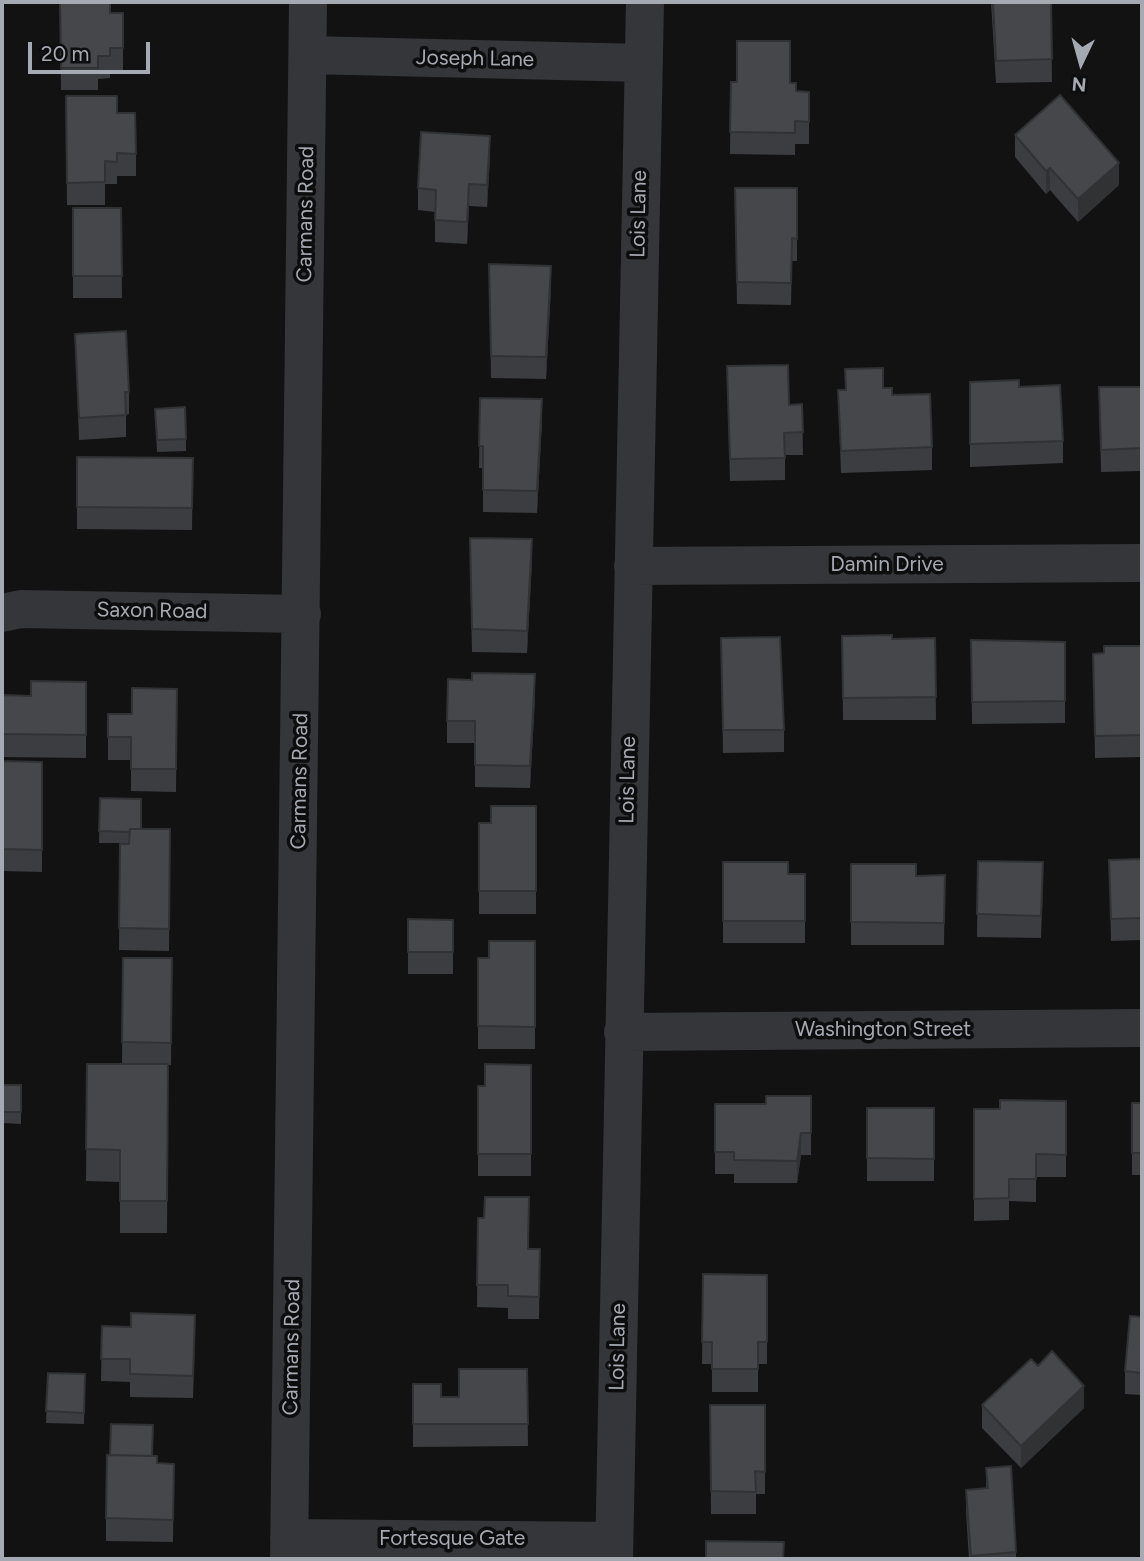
<!DOCTYPE html>
<style>
body{margin:0}
#map{position:relative;width:1144px;height:1561px;overflow:hidden;background:#121213;font-family:Figtree,sans-serif}
canvas{display:block}
.frame{position:absolute;inset:0;border:4px solid #a5a9b2;pointer-events:none}
.north{position:absolute;left:1046px;top:28px;width:70px;height:70px;-webkit-text-stroke:5px #0d0d0e;paint-order:stroke;rotate:185deg;font-size:19px;font-weight:700;line-height:28px;text-align:center;color:#a5a9b2}
.north::after{content:'';display:block;margin:auto;width:24px;height:32px;background:#a5a9b2;clip-path:polygon(50% 0,100% 100%,50% 72%,0 100%)}
.scale{position:absolute;left:28px;top:42px;width:122px;height:32px;box-sizing:border-box;border:4px solid #a5a9b2;border-top:0;padding-left:9px;font-size:21px;line-height:24px;white-space:nowrap;color:#a5a9b2;-webkit-text-stroke:5px #0d0d0e;paint-order:stroke}
</style>
<div id="map">
<canvas width="1144" height="1561"></canvas>
<div class="frame"></div>
<div class="north">N</div>
<div class="scale">20 m</div>
</div>
<script>
const context = document.querySelector('canvas').getContext('2d');
context.lineJoin = 'round';
const shape = rows => new Path2D(rows.map(r => 'M' + r).join(''));
function stroke(path, color, width, dash) { context.strokeStyle = color; context.lineWidth = width; context.lineCap = dash ? 'butt' : 'round'; context.setLineDash(dash || []); context.stroke(path); }
function paint(path, color) { context.fillStyle = color; context.fill(path, 'evenodd'); }
function drawText(font, color, halo, rows, align = 'center') {
  context.font = font + ' Figtree,sans-serif'; context.lineWidth = 7; context.setLineDash([]); context.textBaseline = 'middle'; context.strokeStyle = halo; context.fillStyle = color; for (const [text, x, y, turn = 0] of rows) {
    context.save(); context.translate(x, y); context.rotate((+turn || 0) * Math.PI / 180); context.textAlign = isNaN(turn) ? turn : align; if (halo) context.strokeText(text, 0, 0); context.fillText(text, 0, 0); context.restore();
  }
}
stroke(shape([
 [308,55,642,63],
 [633,566,1142,563],
 [2,613,21,609,302,614],
 [623,1032,1142,1028],
 [289,1538,614,1541],
 [289,1559,308,2],
 [614,1559,645,2]
]), '#35363a', 38);
paint(shape([
 [60,2,110,13,123,13,123,71,110,70,110,78,98,79,98,90,61,90],
 [991,2,1051,2,1052,82,996,83],
 [731,82,790,83,796,91,809,92,809,144,795,144,795,155,730,154],
 [66,96,117,113,136,154,136,176,117,176,117,184,105,184,105,205,67,205],
 [1015,135,1119,185,1078,222,1050,190,1046,194,1015,157],
 [490,158,487,207,469,206,467,244,435,242,435,212,418,210,418,188],
 [735,188,797,188,797,261,792,261,791,305,737,304],
 [73,208,121,208,122,298,73,298],
 [489,264,551,288,546,379,491,378],
 [75,334,129,392,129,414,126,415,126,437,79,440],
 [727,366,789,405,802,404,803,455,785,455,785,480,730,481],
 [845,369,883,388,892,395,932,447,932,470,841,473,838,390,845,390],
 [1019,387,1063,441,1063,463,970,467,970,444],
 [1099,387,1142,387,1142,471,1101,472],
 [480,398,542,422,537,513,483,512,483,468,479,468],
 [155,409,186,439,186,451,157,452],
 [77,457,193,458,192,530,77,529],
 [470,560,532,561,527,653,472,652],
 [842,636,892,639,935,638,936,720,843,720],
 [721,638,784,730,784,752,723,753],
 [971,640,1065,642,1065,723,972,724],
 [1142,646,1142,757,1095,758,1093,654,1104,653],
 [86,682,86,758,2,757,3,695,31,696],
 [177,689,176,792,131,791,131,760,108,760,108,714,132,714],
 [535,697,530,788,475,787,475,743,447,743,447,721],
 [2,761,42,762,42,872,2,871],
 [100,798,141,829,170,829,169,951,119,950,120,844,129,843,99,843],
 [536,806,536,914,479,914,479,823,491,823],
 [1142,859,1142,940,1111,941,1109,860],
 [978,861,1043,884,1041,938,977,937],
 [723,862,788,874,805,874,805,943,723,943],
 [851,864,916,876,945,875,944,945,851,945],
 [408,919,453,920,453,974,408,974],
 [535,941,535,1049,478,1049,478,958,489,958],
 [123,958,172,958,171,1065,168,1065,167,1233,120,1233,120,1182,86,1181,87,1064,122,1064],
 [531,1065,531,1176,478,1176,478,1086,485,1086],
 [2,1085,21,1085,21,1124,2,1123],
 [811,1096,811,1155,801,1155,797,1183,734,1183,734,1174,715,1174,715,1104,766,1104],
 [1066,1101,1066,1177,1036,1177,1036,1202,1009,1201,1009,1220,974,1221,974,1109,1000,1109],
 [1132,1103,1142,1103,1142,1175,1132,1175],
 [867,1108,934,1108,934,1181,867,1181],
 [478,1218,528,1249,540,1249,539,1319,508,1319,508,1308,477,1307],
 [703,1274,767,1275,767,1364,758,1364,758,1392,712,1392,712,1364,702,1364],
 [1142,1317,1142,1395,1125,1394,1125,1371],
 [102,1326,195,1337,193,1398,130,1397,130,1382,101,1381],
 [527,1369,528,1446,413,1447,413,1384,441,1397,459,1397],
 [48,1373,85,1374,84,1424,46,1423],
 [710,1405,765,1405,765,1494,756,1494,756,1514,711,1514],
 [982,1405,1084,1408,1021,1468,982,1428],
 [110,1455,153,1456,157,1463,174,1464,173,1542,106,1541,106,1518],
 [986,1468,1016,1552,1016,1559,969,1559,966,1512,966,1490,986,1488]
]), '#3c3d40');
paint(shape([
 [490,136,490,158,487,207,487,185],
 [1119,163,1119,185,1078,222,1078,199],
 [1050,168,1050,190,1046,194,1046,171],
 [469,184,469,206,467,244,467,222],
 [551,266,551,288,546,379,546,357],
 [542,399,542,422,537,513,537,491],
 [532,539,532,561,527,653,527,631],
 [535,674,535,697,530,788,530,766],
 [801,1133,801,1155,797,1183,797,1161],
 [1084,1386,1084,1408,1021,1468,1021,1446]
]), '#313234');
const building = shape([
 [60,2,110,2,110,13,123,13,123,48,110,48,110,56,98,56,98,68,61,68,60,2],
 [993,2,1051,2,1052,59,996,61,993,2],
 [737,41,790,41,790,83,796,83,796,91,809,92,809,122,795,121,795,133,730,132,731,82,737,82,737,41],
 [1060,95,1119,163,1078,199,1050,168,1046,171,1015,135,1060,95],
 [66,96,117,96,117,113,135,113,136,154,117,153,117,162,105,161,105,182,67,183,66,96],
 [421,132,490,136,487,185,469,184,467,222,435,220,436,190,418,188,421,132],
 [735,188,797,188,797,239,792,238,791,283,737,282,735,188],
 [73,208,121,208,122,276,73,276,73,208],
 [489,264,551,266,546,357,491,356,489,264],
 [126,331,129,392,125,392,126,415,79,418,75,334,126,331],
 [788,365,789,405,802,404,803,432,784,433,785,458,730,459,727,366,788,365],
 [883,368,883,388,892,388,892,395,930,394,932,447,841,451,838,390,846,390,845,369,883,368],
 [1019,380,1019,387,1060,385,1063,441,970,444,970,382,1019,380],
 [1099,387,1142,387,1142,448,1101,450,1099,387],
 [480,398,542,399,537,491,483,490,483,446,479,446,480,398],
 [185,407,186,439,157,440,155,409,185,407],
 [77,457,193,458,192,508,77,507,77,457],
 [470,538,532,539,527,631,472,629,470,538],
 [892,635,892,639,935,638,936,697,843,698,842,636,892,635],
 [780,637,784,730,723,730,721,638,780,637],
 [971,640,1065,642,1065,701,972,702,971,640],
 [1104,646,1142,646,1142,735,1095,736,1093,654,1104,653,1104,646],
 [472,673,535,674,530,766,475,765,475,721,447,721,448,679,472,680,472,673],
 [31,681,86,682,86,735,2,734,3,695,31,696,31,681],
 [132,688,177,689,176,769,131,769,131,737,108,737,108,714,132,714,132,688],
 [2,761,42,762,42,850,2,849,2,761],
 [100,798,141,799,141,829,130,829,129,832,99,831,100,798],
 [491,806,536,806,536,891,479,891,479,823,491,823,491,806],
 [130,829,170,829,169,929,119,928,120,844,129,844,130,829],
 [1142,859,1142,918,1111,919,1109,860,1142,859],
 [978,861,1043,862,1041,916,977,914,978,861],
 [723,862,788,862,788,874,805,874,805,921,723,921,723,862],
 [851,864,916,864,916,876,945,875,944,923,851,922,851,864],
 [408,919,453,920,453,952,408,952,408,919],
 [489,941,535,941,535,1027,478,1026,478,958,489,958,489,941],
 [123,958,172,958,171,1043,122,1042,123,958],
 [87,1064,168,1064,167,1201,120,1201,120,1150,86,1149,87,1064],
 [485,1064,531,1065,531,1154,478,1154,478,1086,485,1086,485,1064],
 [2,1085,21,1085,21,1112,2,1112,2,1085],
 [766,1096,811,1096,811,1133,801,1133,797,1161,734,1160,734,1152,715,1152,715,1104,766,1104,766,1096],
 [1000,1100,1066,1101,1066,1155,1036,1154,1036,1179,1009,1179,1009,1198,974,1199,974,1109,1000,1109,1000,1100],
 [1132,1103,1142,1103,1142,1153,1132,1153,1132,1103],
 [867,1108,934,1108,934,1159,867,1158,867,1108],
 [485,1197,529,1197,528,1249,540,1249,539,1297,508,1296,508,1285,477,1285,478,1218,484,1218,485,1197],
 [703,1274,767,1275,767,1342,758,1342,758,1369,712,1369,712,1342,702,1342,703,1274],
 [131,1313,195,1315,193,1376,130,1374,130,1359,101,1359,102,1326,131,1327,131,1313],
 [1130,1316,1142,1317,1142,1373,1125,1371,1130,1316],
 [1052,1351,1084,1386,1021,1446,982,1405,1031,1359,1038,1366,1052,1351],
 [459,1369,527,1369,528,1424,413,1424,413,1384,441,1384,441,1397,459,1397,459,1369],
 [48,1373,85,1374,84,1413,46,1411,48,1373],
 [710,1405,765,1405,765,1472,755,1471,756,1492,711,1491,710,1405],
 [111,1424,153,1425,152,1456,110,1455,111,1424],
 [107,1455,157,1456,157,1463,174,1464,173,1520,106,1518,107,1455],
 [1011,1466,1016,1552,971,1556,966,1490,988,1488,986,1468,1011,1466],
 [706,1541,784,1542,783,1559,706,1559,706,1541]
]);
paint(building, '#46474b');
stroke(building, '#313234', 2);
drawText('21px', '#a5a9b2', '#0d0d0e', [
 ["Joseph Lane",475,59,1],
 ["Carmans Road",306,214,-89],
 ["Lois Lane",639,214,-89],
 ["Damin Drive",887,565],
 ["Saxon Road",152,611,1],
 ["Lois Lane",628,780,-89],
 ["Carmans Road",300,781,-89],
 ["Washington Street",883,1030],
 ["Carmans Road",292,1347,-89],
 ["Lois Lane",618,1347,-89],
 ["Fortesque Gate",452,1539]
]);
</script>
